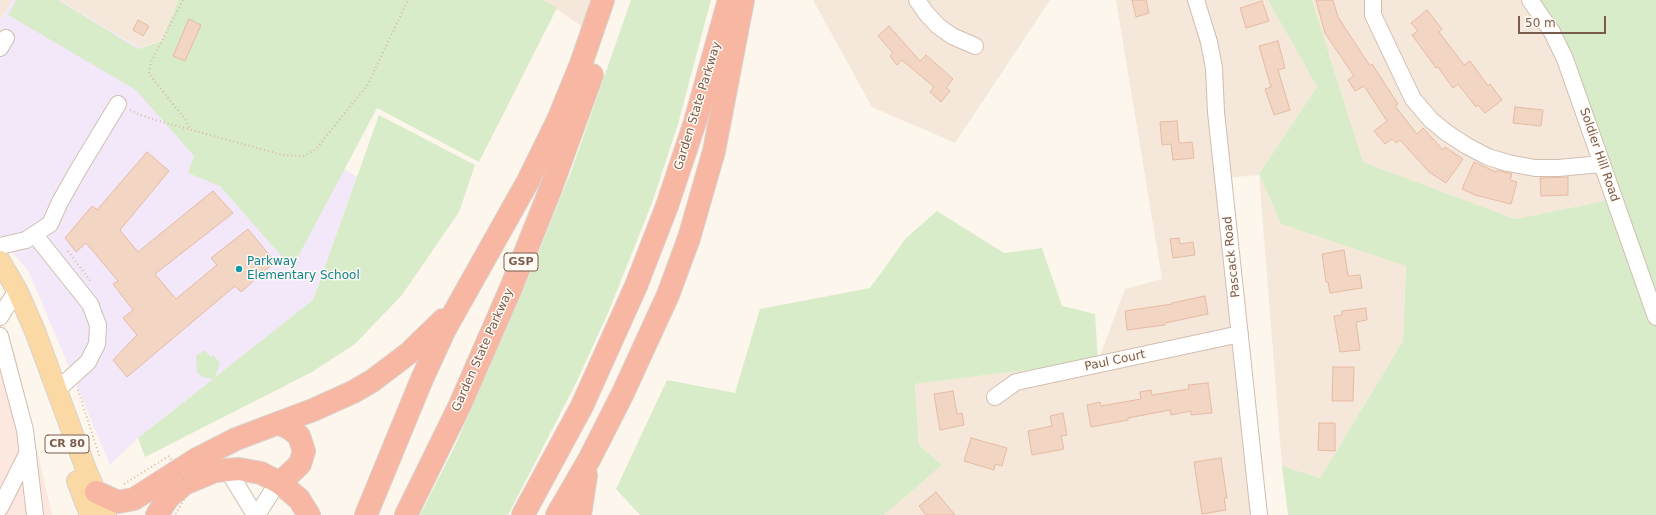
<!DOCTYPE html>
<style>
body{margin:0}
#map{position:relative;width:1656px;height:515px;overflow:hidden;background:#fdf6ec;font-family:"DejaVu Sans",sans-serif}
canvas{display:block}
.scale{position:absolute;left:1518px;top:16px;width:88px;height:18px;box-sizing:border-box;border:2px solid #7a5c4d;border-top:0;padding-left:5px;font-size:12px;line-height:14px;white-space:nowrap;color:#7a5c4d;-webkit-text-stroke:3px #fffaf3;paint-order:stroke}
</style>
<div id="map">
<canvas width="1656" height="515"></canvas>
<div class="scale">50 m</div>
</div>
<script>
const context = document.querySelector('canvas').getContext('2d');
context.lineJoin = 'round';
function paint(path, color) { context.fillStyle = color; context.fill(path, 'evenodd'); }
const shape = rows => new Path2D(rows.map(r => 'M' + r).join(''));
function stroke(path, color, width, dash) { context.strokeStyle = color; context.lineWidth = width; context.lineCap = dash ? 'butt' : 'round'; context.setLineDash(dash || []); context.stroke(path); }
function drawText(font, color, halo, rows, align = 'center') {
  context.font = font + ' "DejaVu Sans",sans-serif'; context.lineWidth = 3; context.setLineDash([]); context.textBaseline = 'middle'; context.strokeStyle = halo; context.fillStyle = color; for (const [text, x, y, turn = 0] of rows) {
    context.save(); context.translate(x, y); context.rotate((+turn || 0) * Math.PI / 180); context.textAlign = isNaN(turn) ? turn : align; if (halo) context.strokeText(text, 0, 0); context.fillText(text, 0, 0); context.restore();
  }
}
paint(shape([
 [0,0,13,0,0,20],
 [59,0,178,0,162,41,139,48],
 [543,0,603,0,592,33],
 [813,0,1050,0,955,143,872,107],
 [1116,0,1268,0,1317,87,1259,174,1281,224,1406,266,1403,341,1320,478,1282,466,1259,175,1224,178,1259,515,884,515,942,465,919,445,915,384,1098,361,1125,289,1162,279],
 [1312,0,1530,0,1535,7,1614,199,1515,219,1363,162]
]), '#f5e8da');
paint(shape([
 [0,311,16,357,52,515,0,515]
]), '#fde8e0');
paint(shape([
 [13,0,59,0,357,177,313,300,138,438,110,465,28,270,0,238,0,20]
]), '#f3e8fa');
paint(shape([
 [16,0,58,0,138,49,162,41,178,0,543,0,557,8,479,162,377,108,292,268,220,186,188,173,194,156,136,90,8,15],
 [631,0,711,0,678,124,652,203,608,313,575,385,508,515,420,515,455,446,527,281,572,169],
 [1268,0,1312,0,1363,162,1515,219,1614,199,1565,59,1530,0,1656,0,1656,515,1288,515,1282,466,1320,478,1403,341,1406,266,1281,224,1259,174,1317,87],
 [379,115,475,165,459,212,402,295,355,344,312,372,145,457,138,438,213,379,202,377,197,372,196,356,204,350,211,357,213,355,220,363,215,377,313,300],
 [937,211,1004,253,1042,248,1062,306,1095,314,1098,361,915,384,919,445,942,465,884,515,640,515,616,489,667,380,735,393,760,309,870,288,906,238]
]), '#d8ecc9');
const building = shape([
 [1132,0,1146,0,1149,13,1136,17,1132,0],
 [1316,0,1333,0,1338,17,1370,66,1372,64,1383,81,1398,104,1395,106,1417,134,1423,128,1443,150,1445,147,1463,159,1446,183,1429,172,1400,140,1396,143,1392,139,1385,144,1374,131,1387,121,1364,86,1355,91,1348,80,1354,76,1325,33,1316,0],
 [1262,1,1269,21,1246,28,1240,8,1262,1],
 [1427,10,1442,29,1439,32,1464,65,1470,61,1488,86,1490,84,1502,100,1485,113,1478,105,1476,107,1458,84,1453,88,1438,67,1436,68,1412,35,1418,31,1411,23,1427,10],
 [189,19,201,25,185,61,173,56,189,19],
 [138,20,149,26,143,36,133,30,138,20],
 [889,26,920,61,926,55,953,79,946,88,950,91,941,102,930,92,934,87,902,60,897,65,890,56,893,53,878,36,889,26],
 [1278,41,1285,68,1278,70,1290,110,1274,115,1265,89,1271,87,1259,46,1278,41],
 [1515,107,1543,110,1541,126,1513,123,1515,107],
 [1177,121,1179,143,1192,142,1194,158,1173,160,1171,144,1162,145,1160,122,1177,121],
 [147,152,169,171,120,230,138,252,213,191,233,213,155,274,176,299,217,265,211,258,248,229,275,262,241,292,235,286,127,377,113,360,137,335,123,318,133,310,113,284,118,281,86,243,76,252,65,238,92,206,97,210,147,152],
 [1474,162,1496,172,1497,170,1512,174,1510,180,1517,182,1511,204,1475,195,1462,189,1474,162],
 [1568,177,1568,195,1541,196,1540,178,1568,177],
 [1179,238,1180,244,1193,242,1195,255,1173,258,1170,239,1179,238],
 [1344,250,1348,276,1360,275,1362,288,1330,293,1328,282,1326,282,1322,254,1344,250],
 [1205,296,1208,314,1165,323,1165,325,1127,330,1125,311,1172,304,1172,303,1205,296],
 [1366,308,1367,320,1356,322,1360,350,1340,352,1334,316,1342,315,1342,311,1366,308],
 [1333,367,1354,367,1353,401,1332,401,1333,367],
 [1208,383,1212,413,1191,415,1191,411,1171,415,1170,410,1128,418,1128,420,1091,427,1087,405,1100,402,1101,406,1141,399,1140,392,1151,390,1152,395,1189,389,1188,385,1208,383],
 [953,391,957,414,962,413,964,425,940,430,934,394,953,391],
 [1063,413,1067,435,1061,436,1064,449,1032,455,1028,431,1052,426,1050,416,1063,413],
 [1319,423,1335,423,1335,451,1318,450,1319,423],
 [971,438,1007,448,1002,466,995,464,994,470,964,461,971,438],
 [1221,458,1227,498,1224,498,1226,510,1202,514,1194,462,1221,458],
 [936,492,955,515,926,515,919,506,936,492]
]);
paint(building, '#f3d5c3');
stroke(building, '#e6bba3', 1);
const minor = shape([
 [917,0,926,13,938,26,952,36,975,46],
 [1196,0,1209,42,1214,68,1216,112,1259,515],
 [1373,0,1373,15,1413,99,1431,120,1447,133,1467,146,1488,157,1508,163,1535,168,1558,168,1602,164],
 [1530,0,1552,32,1565,59,1656,317],
 [0,48,6,38],
 [35,235,90,304,98,325,97,344,88,362,57,390],
 [0,246,26,240,50,224,60,202,78,170,118,104],
 [0,317,17,290],
 [0,336,25,430,35,515],
 [995,397,1016,382,1240,334],
 [227,469,255,515],
 [0,508,28,452],
 [257,515,271,493,280,483]
]);
const major = shape([
 [0,261,17,290,35,331,87,472,106,515],
 [77,481,90,515]
]);
const highway = shape([
 [278,423,289,428,299,436,304,451,300,464,280,483],
 [96,492,118,502,134,499,195,460,236,439,313,410,353,392,372,381,409,353,443,320],
 [157,515,168,498,184,484,215,471,239,469,261,473,280,483,299,499,309,515],
 [366,515,422,379,445,329,527,183,558,120,581,64,603,0],
 [406,515,459,407,511,288,551,188,592,75],
 [523,515,582,406,636,286,667,206,695,122,729,0],
 [557,515,590,458,623,393,668,295,689,238,714,151,743,0],
 [580,515,586,475]
]);
stroke(minor, '#d1beb0', 18);
stroke(major, '#dad1cd', 22);
stroke(highway, '#dad1cd', 24);
stroke(shape([
 [183,0,151,62,149,74,185,119,190,129],
 [130,110,143,116,159,121,283,155,304,156,316,149,368,84,408,0],
 [68,251,92,283],
 [78,390,100,458]
]), '#d9b8a5', 2, [1, 3]);
stroke(minor, '#fff', 16);
stroke(major, '#fbd9a5', 20);
stroke(highway, '#f7b7a3', 22);
stroke(shape([
 [124,484,169,456,190,490,175,515]
]), '#d9b8a5', 2, [1, 3]);
for (const [x, y, r, color] of [
 [239,269,4,"#0f9aa8"]
]) { const dot = new Path2D(); dot.arc(x, y, r, 0, 2 * Math.PI); context.fillStyle = color; context.fill(dot); stroke(dot, '#fffaf3', 1.5); }
for (const [x, y, w] of [
 [521,262,34],
 [67,444,44]
]) { const box = new Path2D(); box.roundRect(x - w / 2, y - 9, w, 18, 3); context.fillStyle = '#fffaf3'; context.fill(box); stroke(box, '#7a5c4d', 1); }
drawText('bold 11px', '#7a5c4d', null, [
 ["GSP",521,262],
 ["CR 80",67,444]
]);
drawText('12px', '#7a5c4d', '#fffaf3', [
 ["Garden State Parkway",698,106,-73],
 ["Soldier Hill Road",1599,155,71],
 ["Pascack Road",1232,257,-96],
 ["Garden State Parkway",483,350,-66],
 ["Paul Court",1115,361,-12]
]);
drawText('12px', '#0d838f', '#fffaf3', [
 ["Parkway",247,262],
 ["Elementary School",247,276]
], 'left');
</script>
